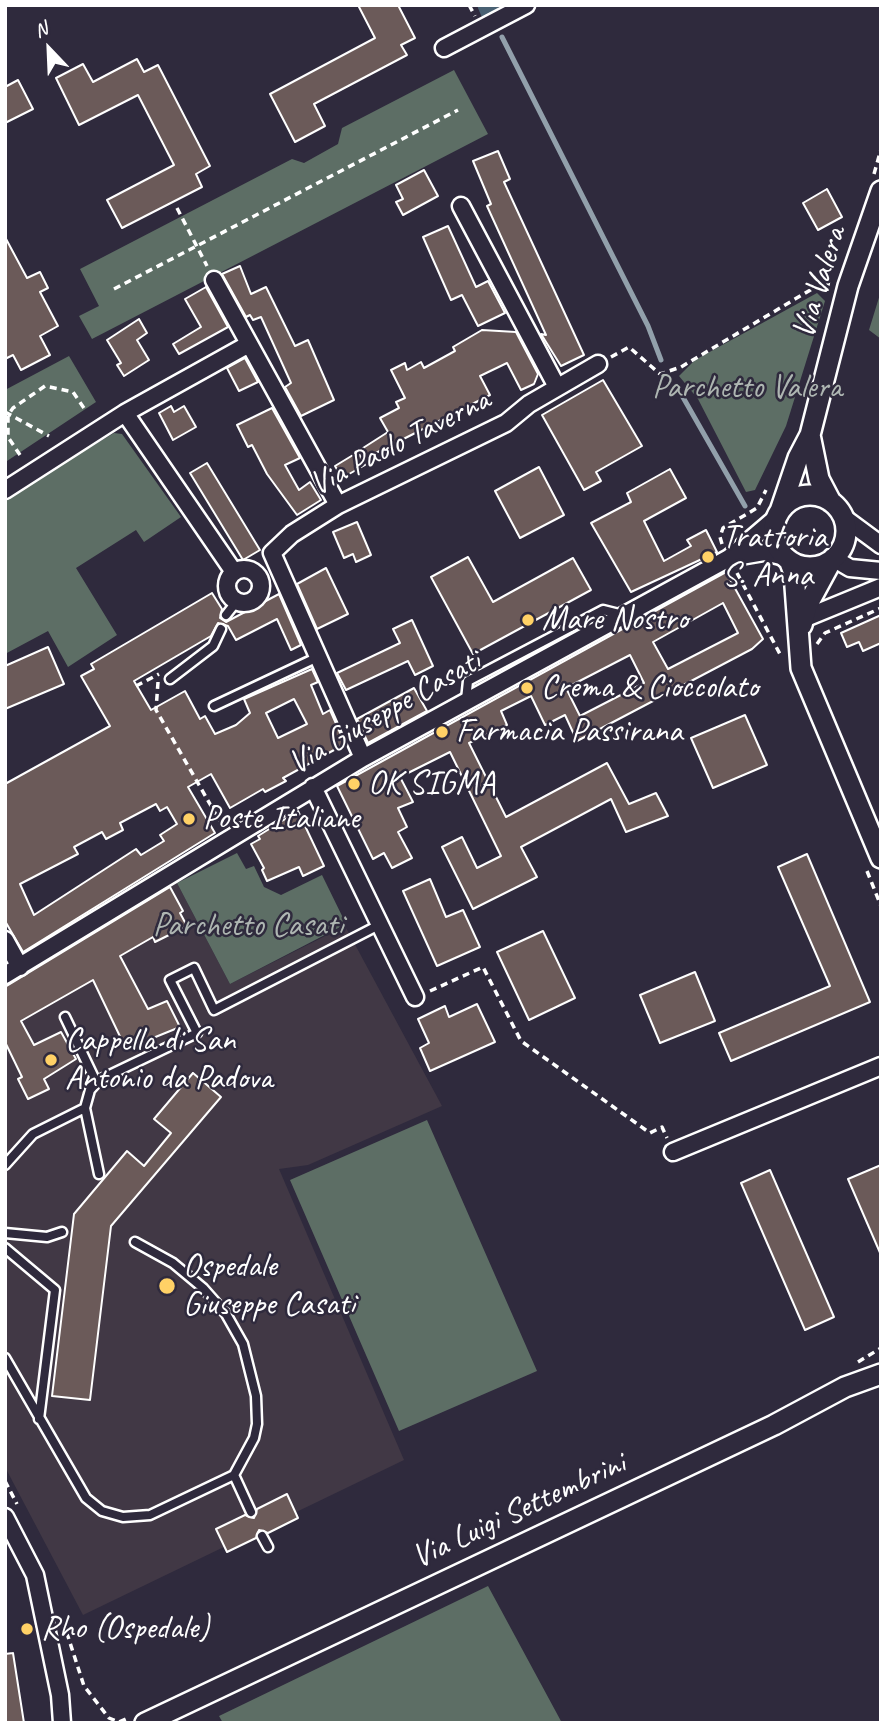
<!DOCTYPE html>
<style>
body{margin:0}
#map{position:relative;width:886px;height:1728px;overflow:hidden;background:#2f2a3d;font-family:Caveat,sans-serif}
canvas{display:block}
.frame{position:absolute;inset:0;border:7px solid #fff;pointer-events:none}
.north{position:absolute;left:14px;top:14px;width:70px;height:70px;-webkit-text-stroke:5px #2f2a3d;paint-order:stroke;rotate:337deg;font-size:19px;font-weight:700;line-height:28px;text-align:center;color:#fff}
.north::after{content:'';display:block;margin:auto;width:24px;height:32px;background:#fff;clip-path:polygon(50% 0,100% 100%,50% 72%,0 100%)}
</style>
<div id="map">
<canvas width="886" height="1728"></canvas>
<div class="frame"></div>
<div class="north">N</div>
</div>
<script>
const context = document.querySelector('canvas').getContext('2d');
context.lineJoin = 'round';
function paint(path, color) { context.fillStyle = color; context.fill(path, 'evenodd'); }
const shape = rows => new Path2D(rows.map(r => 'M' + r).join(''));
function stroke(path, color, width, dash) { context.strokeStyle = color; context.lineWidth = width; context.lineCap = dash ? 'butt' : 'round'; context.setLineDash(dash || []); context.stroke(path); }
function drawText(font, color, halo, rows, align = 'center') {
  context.font = font + ' Caveat,sans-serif'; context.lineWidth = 5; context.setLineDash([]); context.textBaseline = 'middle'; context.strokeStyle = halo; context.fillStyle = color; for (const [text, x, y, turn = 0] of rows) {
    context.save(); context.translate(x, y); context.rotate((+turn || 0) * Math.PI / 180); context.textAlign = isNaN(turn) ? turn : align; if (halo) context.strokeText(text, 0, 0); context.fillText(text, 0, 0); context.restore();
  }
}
paint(shape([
 [177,883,230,984,345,926,442,1106,308,1165,279,1169,404,1460,83,1615,5,1467,5,985]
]), '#413845');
paint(shape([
 [454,70,488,134,92,339,79,316,99,306,80,269,292,159,304,163,338,144,342,128],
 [881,291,881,339,869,330],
 [817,293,825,301,786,426,755,490,746,492,698,399,679,376,695,360],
 [69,356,96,402,7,461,5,390],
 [114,433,122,434,181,517,144,542,136,530,76,568,117,635,68,667,48,631,5,654,5,498],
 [237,853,246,869,254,866,264,887,281,895,322,875,346,924,230,984,177,883],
 [427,1120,537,1371,399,1431,290,1180],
 [488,1586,562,1723,223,1723,219,1716]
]), '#5d6e65');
stroke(shape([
 [502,37,648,326,661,360],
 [676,385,745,506]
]), '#92a0ab', 5);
stroke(shape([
 [487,5,490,12]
]), '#496173', 19);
const building = shape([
 [358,5,398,5,415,38,401,45,407,55,314,104,325,126,295,142,270,94,375,38,358,5],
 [137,59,144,72,158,65,210,166,196,174,202,187,122,228,107,200,174,165,138,95,79,125,56,78,83,64,93,82,137,59],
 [18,80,33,109,5,123,5,87,18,80],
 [498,151,510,179,504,182,584,355,561,366,541,334,546,335,487,206,491,204,473,161,498,151],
 [424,170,438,196,403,215,396,202,403,199,396,185,424,170],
 [827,189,842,217,818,230,803,203,827,189],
 [448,226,476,287,488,281,505,313,478,326,462,295,451,300,423,237,448,226],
 [5,237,27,278,40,272,48,288,40,292,58,326,40,336,50,355,21,370,13,355,5,359,5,237],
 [240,266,251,294,266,287,295,346,308,340,334,400,301,416,285,387,291,383,261,317,253,320,250,315,246,317,222,274,240,266],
 [206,287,228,327,179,354,173,344,201,327,185,299,206,287],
 [139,319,147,333,137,340,149,360,124,376,117,365,121,363,107,340,139,319],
 [482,330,516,332,538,374,534,384,521,390,507,363,480,376,490,395,368,457,363,448,388,432,380,418,399,408,396,402,405,398,391,370,405,363,407,370,421,362,424,368,455,351,453,347,482,330],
 [245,358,258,382,239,391,227,368,245,358],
 [603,380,642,446,596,472,601,481,584,490,542,415,603,380],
 [171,406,174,412,184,406,196,427,173,440,159,413,171,406],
 [272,408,300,458,285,465,299,490,310,482,321,500,297,515,267,474,252,445,248,447,237,425,272,408],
 [358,452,365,465,342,478,335,466,358,452],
 [207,463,260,550,243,560,190,473,207,463],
 [539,467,564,515,520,538,495,491,539,467],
 [670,469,686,498,644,521,664,561,691,546,687,540,706,530,717,552,631,592,591,523,631,502,627,493,670,469],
 [357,522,371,555,356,562,353,554,344,558,333,532,357,522],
 [468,557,493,602,573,558,591,590,473,654,431,577,468,557],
 [326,568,348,614,317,629,297,584,326,568],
 [726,572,763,639,752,649,577,741,565,715,545,725,531,696,501,711,507,725,469,743,506,817,607,763,629,804,656,793,668,816,626,832,611,799,521,847,537,877,473,909,442,847,462,837,477,868,501,856,450,752,400,777,413,802,398,808,407,827,398,832,412,858,392,868,384,853,373,859,337,786,726,572],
 [723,603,738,633,668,669,653,642,723,603],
 [630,655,644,683,580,716,566,688,630,655],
 [212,593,222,609,220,618,226,622,279,594,301,645,291,650,277,619,236,640,228,626,218,623,211,636,134,681,151,710,185,691,200,719,205,716,215,734,236,725,250,713,244,699,312,669,318,682,311,685,323,714,330,710,345,744,283,778,286,781,265,792,263,789,230,808,211,774,188,787,215,833,23,952,5,921,5,784,110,726,81,676,94,669,91,664,212,593],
 [294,699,307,724,278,738,266,713,294,699],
 [156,804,160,811,167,807,177,824,160,835,164,841,141,855,136,849,34,915,20,884,78,854,74,847,102,832,106,839,123,830,120,823,156,804],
 [881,615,881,643,863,651,859,642,847,647,841,633,881,615],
 [412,620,433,666,415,675,408,661,346,690,337,673,400,643,393,629,412,620],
 [48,647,64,684,5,709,5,666,48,647],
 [414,688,427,711,368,743,357,719,414,688],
 [745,715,767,765,713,788,691,738,745,715],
 [298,811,324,866,303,876,299,867,267,881,262,870,264,868,251,844,260,839,258,836,298,811],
 [807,854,870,1002,731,1061,719,1033,830,986,778,867,807,854],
 [430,879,446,917,463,910,480,947,437,966,403,891,430,879],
 [170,887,183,911,180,913,187,926,155,942,153,937,120,956,148,1009,167,1001,180,1027,126,1049,93,980,21,1021,34,1045,61,1032,76,1059,44,1079,49,1089,28,1099,18,1079,22,1077,5,1042,5,987,170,887],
 [543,931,575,998,529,1020,497,952,543,931],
 [695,972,715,1021,660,1043,640,995,695,972],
 [477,1004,495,1042,430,1071,420,1048,429,1043,418,1019,445,1006,449,1017,477,1004],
 [193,1073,221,1097,111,1226,90,1400,52,1396,74,1214,127,1151,144,1166,171,1133,154,1119,193,1073],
 [881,1165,881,1255,848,1179,881,1165],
 [770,1170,834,1317,805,1330,741,1183,770,1170],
 [287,1494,298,1518,268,1533,259,1530,256,1538,227,1552,216,1529,245,1515,254,1518,257,1509,287,1494],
 [13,1653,24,1723,5,1723,5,1654,13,1653]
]);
paint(building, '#6b5a59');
stroke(building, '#fff', 2);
const service = shape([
 [226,615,237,601],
 [170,679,213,646,221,629],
 [466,700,468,681,603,610,623,615],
 [214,706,318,657],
 [65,1017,96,1082],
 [85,1108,99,1174],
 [5,1165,33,1134,85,1108,90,1090,99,1080,197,1033,170,980,194,968,214,1010,379,925],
 [5,1233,47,1237,62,1232],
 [5,1248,55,1290,39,1419],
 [5,1358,86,1498,102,1511,123,1517,150,1515,234,1475,254,1438,257,1424,256,1396,243,1344,226,1314,203,1288,173,1263,135,1242],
 [234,1475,251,1512],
 [262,1536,268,1547]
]);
const minor = shape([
 [444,48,526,5],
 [461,206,557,387],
 [214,280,338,505],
 [125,413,234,572],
 [5,490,125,413,249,344],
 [843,517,881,545],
 [729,558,764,552,785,557],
 [833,558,850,568,881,571],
 '227 586a17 17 0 1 1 34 0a17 17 0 1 1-34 0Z',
 [803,619,881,587],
 [363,758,272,553,292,534,338,505,506,423,529,404,598,364],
 [313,787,415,997],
 [5,940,20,967],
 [5,975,363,758,729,558,777,517],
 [673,1152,881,1066],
 [5,1517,35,1575,60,1695,62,1723]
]);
const tertiary = shape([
 [810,435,819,479,831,502],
 '774 531a36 36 0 1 1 72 0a36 36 0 1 1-72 0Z',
 [780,511,798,458,810,435,848,286,881,191],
 [789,560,794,573,801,668,881,858],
 [802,625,807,606,833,558],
 [145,1723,774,1425,845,1387,881,1374]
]);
stroke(service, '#fff', 13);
stroke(minor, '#fff', 21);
stroke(tertiary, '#fff', 24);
stroke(shape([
 [469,5,475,16],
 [874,174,881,149],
 [177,208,207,266],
 [114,289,458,110],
 [611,357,629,347,660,374,681,367,822,283,830,284],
 [5,412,49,436],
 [20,455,8,437,8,415,13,408,45,386,73,392,86,411],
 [722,544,720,537,723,528,757,508,766,490],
 [737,573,781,656],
 [817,644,825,633,881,608],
 [158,682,156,710,222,825],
 [136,686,159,674],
 [867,871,881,906],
 [430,991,483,967,521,1041,650,1133,662,1127,667,1138],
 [858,1362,881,1348],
 [5,1481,17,1504],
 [63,1621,84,1686,109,1718,119,1722,128,1718]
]), '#fff', 3.5, [7, 5]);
stroke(service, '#2f2a3d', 8);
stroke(minor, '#2f2a3d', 16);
stroke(tertiary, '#2f2a3d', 19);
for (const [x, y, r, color] of [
 [708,557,7,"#ffd166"],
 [528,620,7,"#ffd166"],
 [527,688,7,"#ffd166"],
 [442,732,7,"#ffd166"],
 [354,784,7,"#ffd166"],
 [189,819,7,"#ffd166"],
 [51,1060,7,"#ffd166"],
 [167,1286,9,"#ffd166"],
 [27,1629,7,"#ffd166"]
]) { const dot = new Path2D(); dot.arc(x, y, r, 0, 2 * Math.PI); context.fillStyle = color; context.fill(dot); stroke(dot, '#2f2a3d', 2.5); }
drawText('33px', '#fff', '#2f2a3d', [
 ["Via Valera",820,283,-73],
 ["Via Paolo Taverna",400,443,-27],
 ["Via Giuseppe Casati",385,713,-30],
 ["Via Luigi Settembrini",519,1511,-25]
]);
drawText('33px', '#aeb6b2', '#2f2a3d', [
 ["Parchetto Valera",747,388],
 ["Parchetto Casati",248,926]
]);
drawText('33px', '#fff', '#2f2a3d', [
 ["Trattoria",722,538],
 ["S. Anna",722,576],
 ["Mare Nostro",542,620],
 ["Crema & Cioccolato",541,688],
 ["Farmacia Passirana",456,732],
 ["OK SIGMA",368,784],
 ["Poste Italiane",203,819],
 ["Cappella di San",65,1041],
 ["Antonio da Padova",65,1079],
 ["Ospedale",183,1267],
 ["Giuseppe Casati",183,1305],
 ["Rho (Ospedale)",41,1629]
], 'left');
</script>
